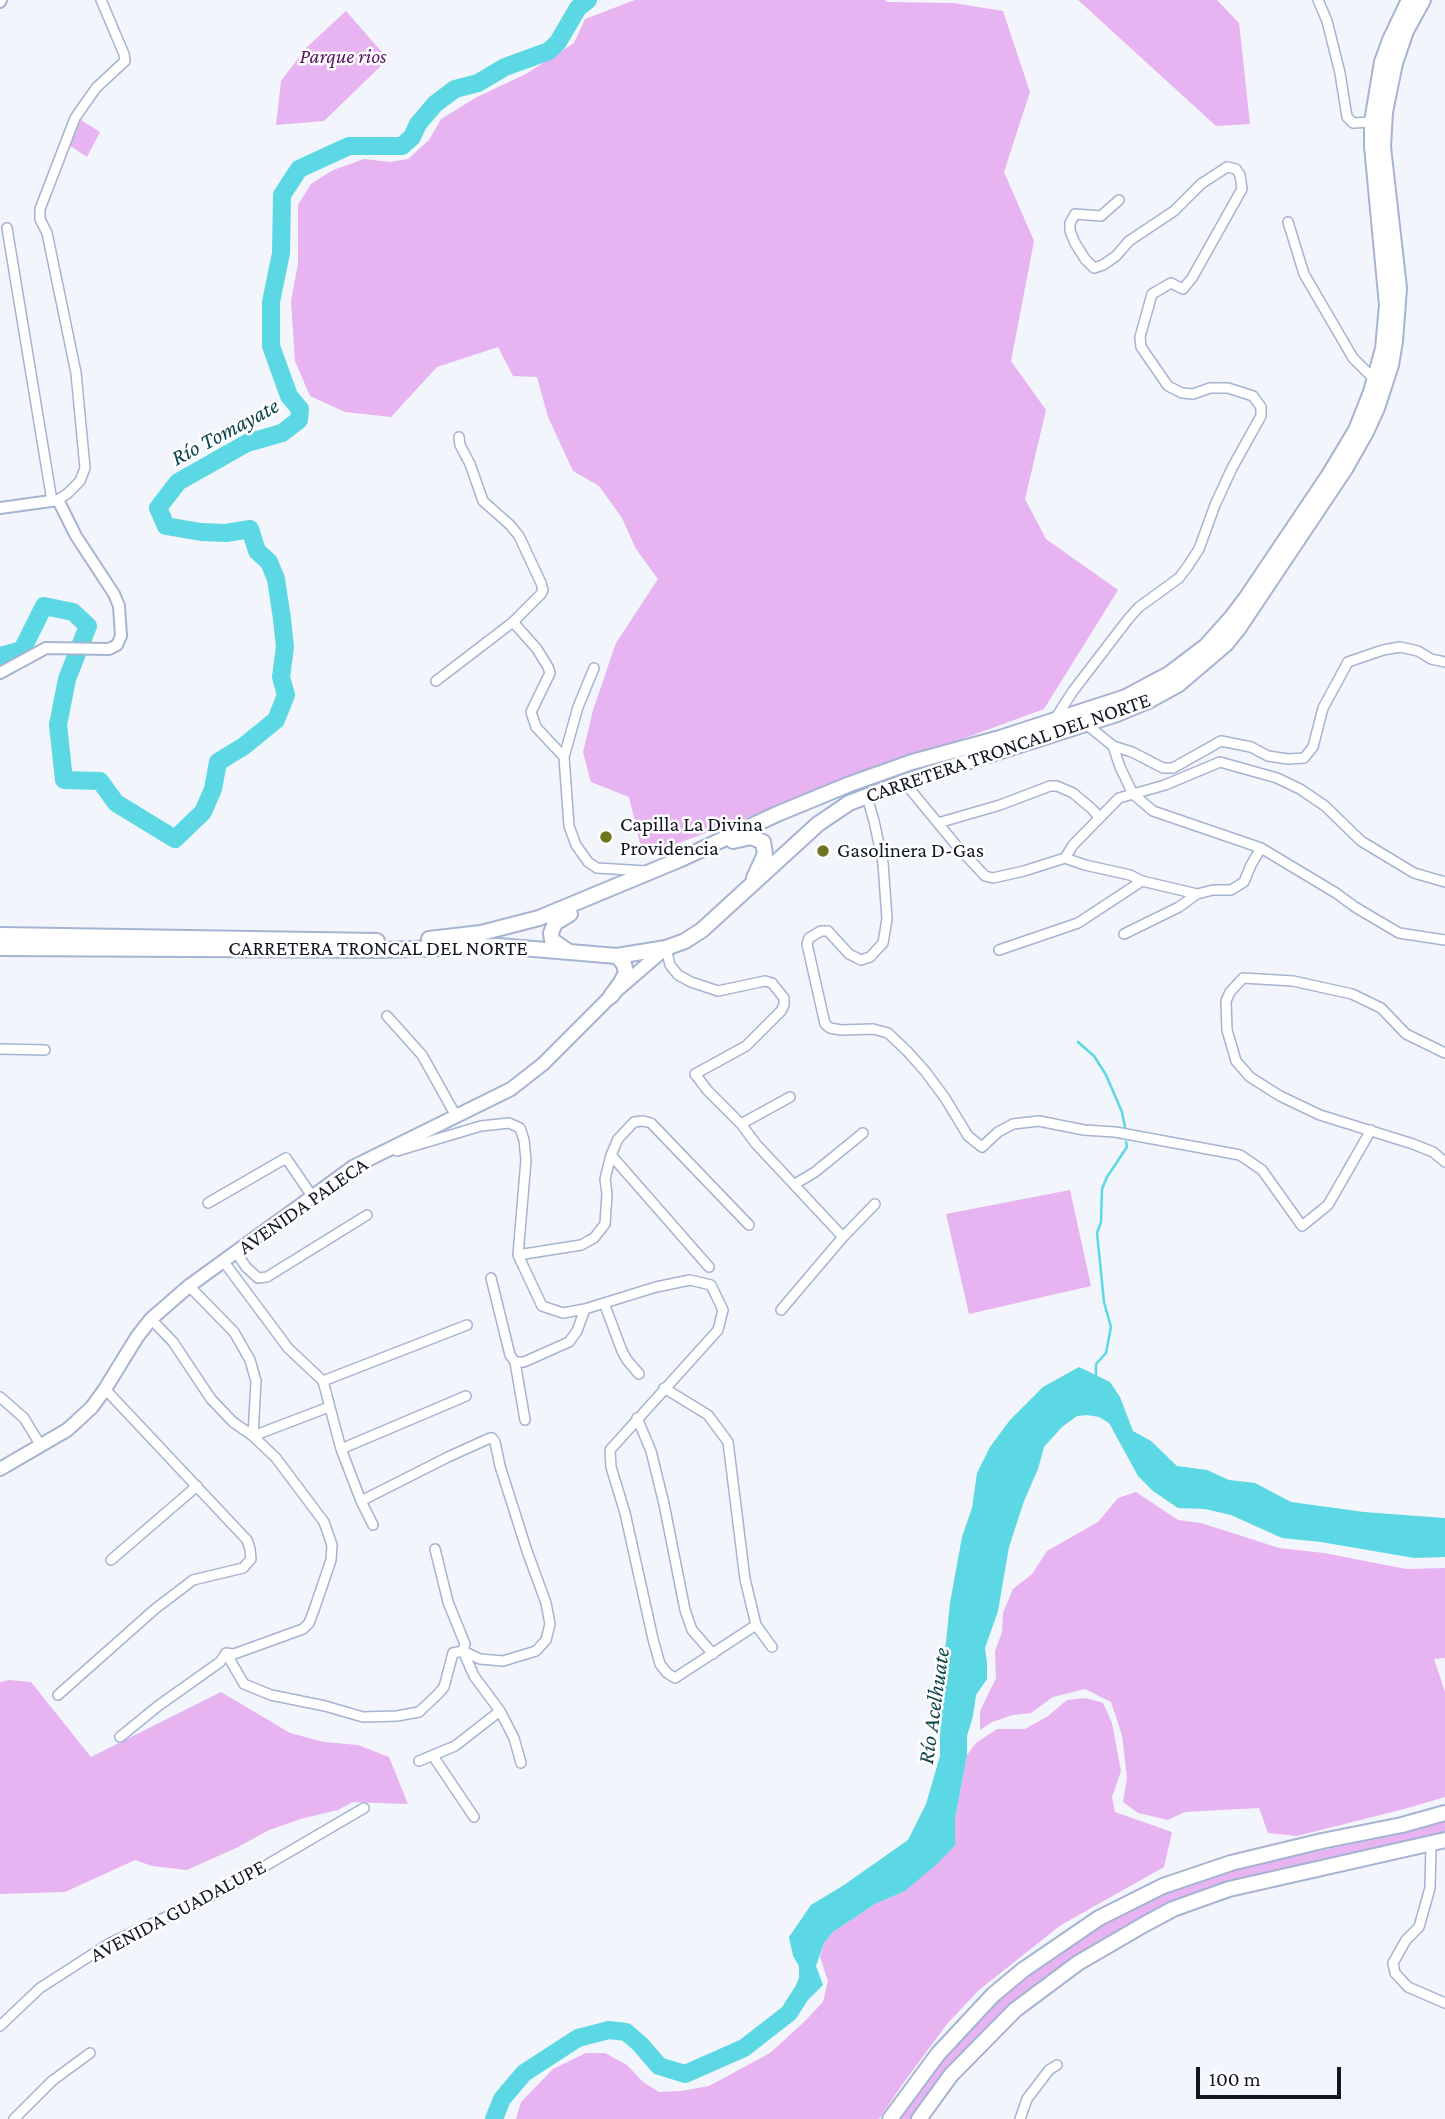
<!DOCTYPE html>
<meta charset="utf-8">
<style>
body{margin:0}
#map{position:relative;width:1445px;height:2119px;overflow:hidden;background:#f2f5fc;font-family:"Crimson Pro",serif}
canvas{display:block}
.scale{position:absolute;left:1196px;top:2067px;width:145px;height:32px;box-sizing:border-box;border:4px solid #111721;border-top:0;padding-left:9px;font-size:21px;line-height:24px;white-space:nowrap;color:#111721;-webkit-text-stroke:5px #fff;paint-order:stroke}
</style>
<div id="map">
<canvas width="1445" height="2119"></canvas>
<div class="scale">100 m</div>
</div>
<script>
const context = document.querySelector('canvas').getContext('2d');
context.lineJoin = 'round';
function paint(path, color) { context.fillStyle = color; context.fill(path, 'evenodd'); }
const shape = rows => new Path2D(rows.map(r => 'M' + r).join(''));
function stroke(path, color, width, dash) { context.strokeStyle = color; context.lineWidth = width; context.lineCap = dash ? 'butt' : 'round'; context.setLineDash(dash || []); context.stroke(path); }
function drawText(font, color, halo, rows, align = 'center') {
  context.font = font + ' "Crimson Pro",serif'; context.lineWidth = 5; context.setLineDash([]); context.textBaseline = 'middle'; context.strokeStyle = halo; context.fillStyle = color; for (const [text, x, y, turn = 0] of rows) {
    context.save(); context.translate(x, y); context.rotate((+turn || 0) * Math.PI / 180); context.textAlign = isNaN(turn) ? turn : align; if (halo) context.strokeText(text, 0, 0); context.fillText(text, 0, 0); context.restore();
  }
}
paint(shape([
 [635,0,885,0,887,2,953,3,1003,11,1030,92,1004,172,1034,241,1011,361,1046,410,1025,499,1046,539,1118,590,1044,709,643,856,629,797,591,782,583,752,593,710,616,643,658,579,636,549,622,518,599,486,573,471,548,417,537,377,513,376,498,347,437,367,391,417,345,412,310,396,295,361,291,301,298,264,298,205,311,184,333,170,364,159,390,162,408,159,429,140,441,119,477,97,526,74,574,43,585,19],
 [1078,0,1217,0,1239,23,1250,124,1216,126],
 [346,11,388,59,324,121,276,125,281,81,306,48],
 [81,120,100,132,87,157,69,145],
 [1070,1190,1091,1286,969,1314,946,1214],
 [1136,1492,1178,1520,1201,1523,1279,1548,1324,1553,1406,1569,1445,1568,1445,1658,1434,1659,1445,1692,1445,1797,1404,1809,1297,1836,1268,1833,1259,1808,1185,1812,1168,1820,1138,1813,1123,1802,1127,1778,1122,1735,1111,1702,1085,1689,1053,1697,1031,1713,1013,1715,992,1722,980,1730,980,1711,996,1678,995,1651,1002,1632,1003,1613,1013,1589,1032,1574,1047,1551,1098,1522,1118,1498],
 [9,1680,31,1682,91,1757,221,1692,290,1733,324,1742,358,1745,389,1757,408,1804,353,1802,338,1810,304,1818,269,1830,238,1847,187,1870,152,1866,135,1860,65,1892,0,1894,0,1682],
 [1086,1698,1103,1703,1112,1723,1121,1771,1112,1797,1115,1812,1172,1832,1164,1867,1061,1925,979,1990,947,2024,904,2082,879,2119,516,2119,521,2102,553,2069,586,2053,605,2053,627,2065,643,2082,659,2092,681,2091,709,2086,770,2053,804,2022,823,2002,828,1981,820,1957,824,1943,833,1932,875,1904,905,1891,955,1845,955,1819,967,1755,976,1743,997,1729,1025,1729,1048,1716,1067,1700],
 [1445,1821,1445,1833,1187,1898,1131,1923,1093,1946,1050,1975,1020,1998,914,2119,897,2119,930,2074,981,2015,1030,1972,1110,1919,1169,1890,1222,1874,1279,1859,1396,1835]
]), '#e7b3f1');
paint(shape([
 [1079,1367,1110,1382,1120,1397,1133,1431,1151,1441,1177,1466,1207,1470,1229,1480,1255,1483,1291,1502,1364,1512,1445,1518,1445,1557,1414,1558,1321,1542,1282,1538,1231,1515,1205,1509,1178,1508,1153,1491,1138,1476,1109,1423,1099,1417,1087,1415,1077,1416,1062,1427,1044,1447,1038,1469,1024,1501,1009,1547,998,1611,985,1648,987,1663,987,1679,976,1695,973,1716,967,1736,967,1755,955,1819,955,1845,937,1864,905,1891,875,1904,833,1932,824,1943,816,1966,823,1985,807,2001,789,2013,792,1994,799,1978,799,1966,793,1956,789,1937,811,1905,844,1885,908,1840,926,1804,940,1756,940,1720,945,1689,945,1651,950,1603,962,1537,972,1508,977,1473,990,1447,1010,1420,1043,1387]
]), '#5bd8e3');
stroke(shape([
 [1078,1042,1094,1056,1106,1075,1122,1112,1125,1127],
 [1096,1378,1096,1364,1106,1353,1111,1327,1104,1302,1097,1233,1101,1222,1102,1189,1107,1177,1127,1147,1126,1142]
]), '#5bd8e3', 2.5);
stroke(shape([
 [0,656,22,650,44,606,73,612,88,626,67,679,58,725,64,780,100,781,116,803,175,839,203,812,213,789,218,762,244,746,276,720,286,695,281,677,285,647,282,619,276,579,269,562,257,551,250,529,226,533,201,532,166,526,158,508,178,482,247,443,282,433,299,420,300,409,289,396,271,346,271,302,281,253,282,195,299,169,349,146,402,146,412,137,418,124,435,104,455,89,478,83,505,67,549,51,558,42,578,8,588,0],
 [494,2119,502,2099,524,2073,578,2038,609,2030,626,2032,640,2044,659,2066,685,2074,744,2048,789,2013,801,1994]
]), '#5bd8e3', 18);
const minor = shape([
 [1318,0,1327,21,1340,73,1347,117,1353,123,1372,122],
 [1288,222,1304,274,1353,358,1375,380],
 [7,228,52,501],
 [459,437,460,445,470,464,483,501,510,525,519,536,541,583,543,590,541,594,513,622],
 [58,500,68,493,80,481,85,468,76,373,47,233,40,219,40,209,75,118,96,88,125,61,124,54,101,0],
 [594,668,578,707,564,757,569,826,576,845,588,862,597,868,646,871],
 [436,681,513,622,537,649,548,667,550,673,531,712,536,727,564,757],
 [1055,719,1073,691,1129,618,1139,607,1179,578,1188,566,1199,549,1215,505,1232,468,1261,416,1261,407,1253,396,1228,388,1210,388,1193,394,1182,393,1168,386,1141,347,1140,337,1152,294,1171,283,1183,289,1192,278,1242,189,1240,175,1236,169,1227,167,1201,184,1174,211,1129,241,1116,256,1103,265,1094,268,1085,259,1075,243,1070,231,1070,223,1075,214,1101,216,1119,200],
 [1086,724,1113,746,1132,752,1163,768,1173,768,1221,741,1251,747,1268,756,1288,759,1304,758,1313,747,1323,708,1348,662,1383,650,1400,647,1418,651,1431,659,1445,662],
 [1113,746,1120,767,1133,794,1153,811,1261,848,1336,893,1355,907,1399,933,1445,940],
 [904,782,956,845,985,876,993,878,1024,871,1065,858,1073,845,1119,798,1165,785,1220,762,1277,778,1300,789,1325,806,1361,841,1414,873,1445,882],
 [867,797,874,821,883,863,887,919,883,943,870,957,861,960,849,954,828,931,821,931,809,938,807,944,825,1024,830,1028,841,1030,873,1029,888,1033,907,1051,925,1071,945,1098,968,1136,982,1147,998,1132,1013,1124,1039,1121,1084,1130,1115,1132,1240,1155,1262,1170,1302,1226,1328,1205,1371,1130],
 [938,823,1000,805,1050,786,1057,786,1073,793,1092,809,1099,817],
 [1065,858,1085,865,1130,875,1142,881,1197,894,1213,890,1231,890,1244,882,1251,865,1261,848],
 [1124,934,1179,907,1197,894],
 [666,948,670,965,678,975,691,982,718,991,765,981,772,983,784,998,784,1005,781,1011,746,1046,695,1074,708,1091,741,1124,756,1144,843,1237,781,1310],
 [999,950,1078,923,1142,881],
 [387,1016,422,1055,456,1116],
 [0,1049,45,1050],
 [1445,1053,1406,1034,1381,1008,1352,994,1293,981,1243,978,1230,992,1226,1001,1227,1030,1236,1061,1250,1077,1280,1096,1320,1115,1413,1144,1433,1152,1445,1162],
 [741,1124,790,1097],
 [397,1151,481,1126,509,1123,520,1128,524,1140,526,1160,518,1255,542,1306,563,1313,585,1309,656,1287,690,1280,711,1285,723,1310,718,1330,610,1450,611,1467,625,1513,653,1639,660,1664,667,1673,675,1678,756,1625],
 [611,1155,709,1267],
 [795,1184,815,1172,863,1133],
 [208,1203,286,1158,312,1196],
 [843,1237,875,1204],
 [236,1252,246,1267,258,1278,267,1277,367,1215],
 [518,1255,581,1245,594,1238,605,1224,607,1194,605,1179,611,1155,618,1139,634,1122,643,1121,651,1123,749,1225],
 [224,1262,288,1348,323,1381,341,1449,361,1501,373,1525],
 [491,1278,510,1355,515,1362,524,1362,569,1342,577,1331,585,1309],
 [189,1286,234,1332,250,1360,256,1381,253,1436,329,1407],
 [604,1303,622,1351,627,1360,639,1374],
 [515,1362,525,1420],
 [323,1381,467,1325],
 [664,1388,708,1415,728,1442,745,1579,756,1625,772,1647],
 [0,1397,24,1418,41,1446],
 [637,1418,651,1451,664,1504,685,1610,692,1630,713,1654],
 [341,1449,466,1396],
 [435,1549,448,1602,465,1644,463,1651,474,1676,500,1711,514,1738,521,1763],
 [111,1560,197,1486],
 [226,1653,244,1684,271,1695,325,1706,363,1717,397,1716,419,1712,437,1695,444,1687,453,1653,463,1651,480,1659,503,1661,536,1651,546,1640,550,1624,546,1603,527,1551,500,1466,495,1442,492,1438,490,1438,448,1457,361,1501],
 [58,1695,155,1609,193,1580,243,1568,251,1559,250,1549,247,1540,105,1389],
 [120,1737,158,1706,220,1662,226,1653,234,1654,303,1629,309,1623,314,1610,331,1560,332,1545,324,1522,276,1458,253,1436,233,1422,211,1399,173,1342,151,1319],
 [433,1756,474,1817],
 [419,1761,455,1746,500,1711],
 [1431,1844,1430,1888,1419,1927,1406,1940,1393,1963,1395,1973,1408,1987,1445,2003],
 [0,2026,40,1988,110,1943,224,1890,364,1808],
 [14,2119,52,2081,90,2053],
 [1020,2119,1027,2099,1049,2070,1057,2065]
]);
const tertiary = shape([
 [0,2,1,0],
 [0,508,58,500,76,536,114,594,119,606,121,636,117,645,109,649,46,648,0,673]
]);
const secondary = shape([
 [0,1469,67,1430,76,1422,92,1407,105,1389,137,1337,151,1319,189,1286,353,1167,511,1089,543,1064,616,991,666,948]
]);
const primary = shape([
 [733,841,751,837,763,842,765,854,754,878],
 [0,935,377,941],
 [429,939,481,933,539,918,681,859,777,814,850,784,912,762,1000,738,1126,697,1169,674,1206,646,1232,617,1247,597,1329,475,1356,430,1371,392,1383,349,1387,305,1372,146,1372,122,1382,62,1390,40,1409,0],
 [0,948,381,950,498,946,617,956,666,948,685,941,702,930,818,824,849,803,904,782,1117,714,1148,701,1179,684,1226,644,1238,629,1345,469,1366,432,1377,408,1391,365,1395,341,1399,288,1383,147,1385,112,1395,63,1406,31,1423,0],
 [569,952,552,940,551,933,555,923,570,914],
 [611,996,620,984,626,973,624,964,617,956]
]);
const trunk = shape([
 [890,2119,938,2054,993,1995,1023,1970,1099,1918,1163,1886,1231,1863,1322,1841,1402,1825,1445,1813],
 [919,2119,951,2075,1015,2010,1078,1963,1145,1924,1173,1909,1229,1889,1445,1840]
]);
stroke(minor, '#a4b4d1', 12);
stroke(tertiary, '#a4b4d1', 14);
stroke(secondary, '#a4b4d1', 16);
stroke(primary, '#a4b4d1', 18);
stroke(trunk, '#a4b4d1', 18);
stroke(minor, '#fff', 9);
stroke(tertiary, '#fff', 10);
stroke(secondary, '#fff', 12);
stroke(primary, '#fff', 14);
stroke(trunk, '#fff', 14);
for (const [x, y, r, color] of [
 [606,837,7,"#6f761f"],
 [823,851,7,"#6f761f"]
]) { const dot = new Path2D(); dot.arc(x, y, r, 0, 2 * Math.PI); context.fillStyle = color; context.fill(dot); stroke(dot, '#fff', 2.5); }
drawText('italic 21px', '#591565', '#fff', [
 ["Parque rios",343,57]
]);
drawText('21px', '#111721', '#fff', [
 ["CARRETERA TRONCAL DEL NORTE",1008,748,-19],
 ["CARRETERA TRONCAL DEL NORTE",378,949],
 ["AVENIDA PALECA",303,1206,-35],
 ["AVENIDA GUADALUPE",178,1911,-28]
]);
drawText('21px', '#111721', '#fff', [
 ["Capilla La Divina",620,825],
 ["Providencia",620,849],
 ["Gasolinera D-Gas",837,851]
], 'left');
drawText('italic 23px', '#0d474c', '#fff', [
 ["Río Tomayate",225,432,-28],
 ["Río Acelhuate",934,1706,-82]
]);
</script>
